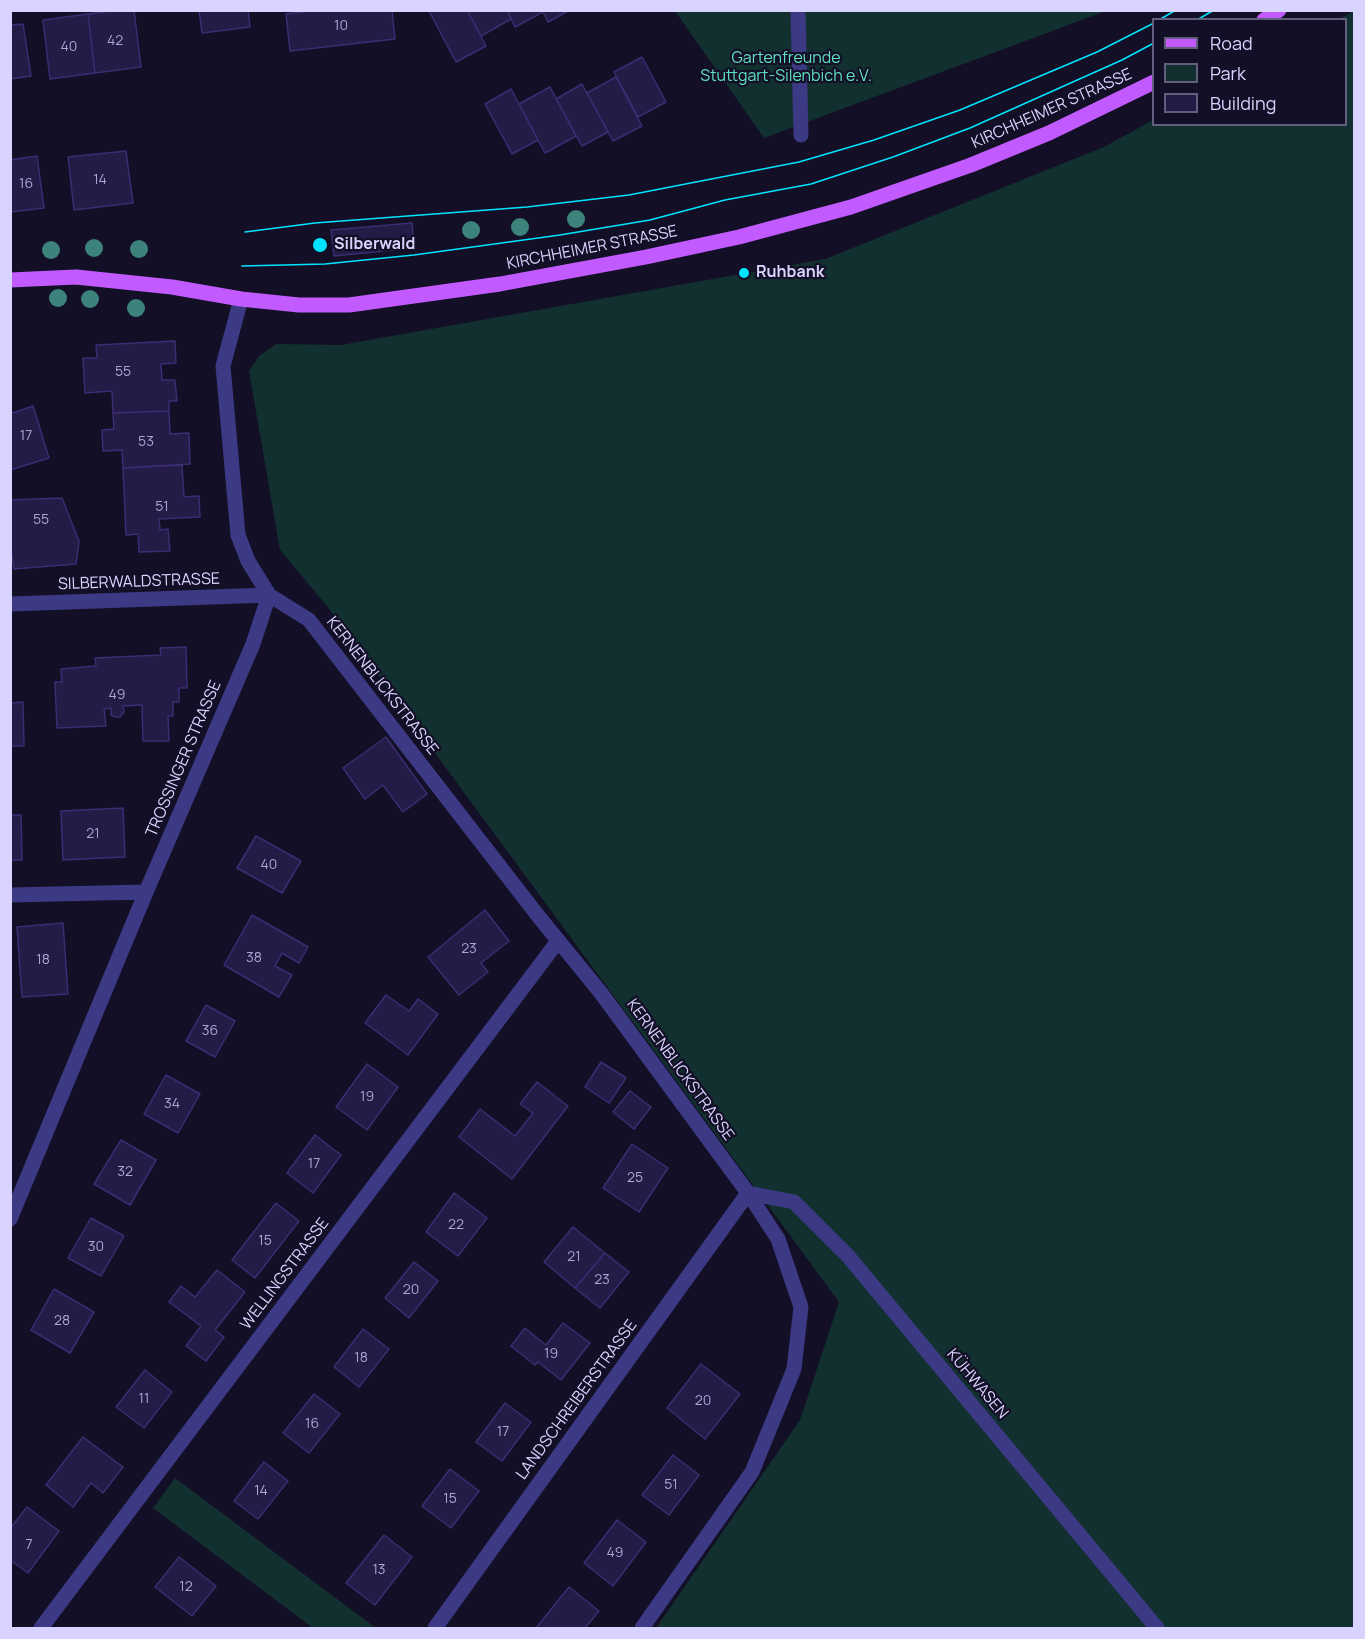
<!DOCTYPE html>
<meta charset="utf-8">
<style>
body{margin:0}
#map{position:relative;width:1365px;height:1639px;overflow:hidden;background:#130f26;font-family:Manrope,sans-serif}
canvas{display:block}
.frame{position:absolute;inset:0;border:12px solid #d9d4ff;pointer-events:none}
.legend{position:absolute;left:1152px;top:18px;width:195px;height:108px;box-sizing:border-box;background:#130f26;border:2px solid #625e7d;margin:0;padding:8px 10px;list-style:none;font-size:18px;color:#d9d4ff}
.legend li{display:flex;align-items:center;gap:12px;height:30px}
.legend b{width:30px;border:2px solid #625e7d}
</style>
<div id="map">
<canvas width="1365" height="1639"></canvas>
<div class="frame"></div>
<ul class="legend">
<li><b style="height:8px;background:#c25bff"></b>Road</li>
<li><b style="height:16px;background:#12302f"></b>Park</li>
<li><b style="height:16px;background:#241b47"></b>Building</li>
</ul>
</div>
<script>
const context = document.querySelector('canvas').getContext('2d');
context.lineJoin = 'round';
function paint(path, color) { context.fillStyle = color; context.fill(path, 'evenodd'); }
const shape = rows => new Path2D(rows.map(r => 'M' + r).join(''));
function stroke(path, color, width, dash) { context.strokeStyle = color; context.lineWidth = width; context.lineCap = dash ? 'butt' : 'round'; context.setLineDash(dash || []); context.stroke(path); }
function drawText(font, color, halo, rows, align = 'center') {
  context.font = font + ' Manrope,sans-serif'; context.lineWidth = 4.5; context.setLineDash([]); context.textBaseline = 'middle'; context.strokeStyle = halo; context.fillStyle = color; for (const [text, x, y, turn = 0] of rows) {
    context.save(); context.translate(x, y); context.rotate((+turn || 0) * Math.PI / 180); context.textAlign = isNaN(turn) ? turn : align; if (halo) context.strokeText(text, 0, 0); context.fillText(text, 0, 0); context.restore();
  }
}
paint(shape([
 [675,11,1106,11,764,138],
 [1354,11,1354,1628,656,1628,800,1420,839,1302,326,605,280,550,249,371,259,356,276,344,341,345,825,259,1104,147,1153,120,1154,124,1346,124,1346,20,1339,19],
 [175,1478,376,1628,313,1628,153,1508]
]), '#12302f');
const building = shape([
 [119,10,134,10,141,67,95,73,88,14,119,10],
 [199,10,248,10,250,27,202,33,199,10],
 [318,10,392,10,395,39,290,51,286,14,318,10],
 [467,10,486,46,456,62,429,11,467,10],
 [467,10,507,10,511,19,481,36,467,10],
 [507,10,542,10,543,12,515,27,507,10],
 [542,10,570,10,548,22,542,10],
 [88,14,95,73,50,79,43,20,88,14],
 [23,24,31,76,10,79,10,25,23,24],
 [642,57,666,102,638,117,614,72,642,57],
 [616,77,642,126,613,141,587,93,616,77],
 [582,84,608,132,582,146,556,99,582,84],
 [550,87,576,136,545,153,519,104,550,87],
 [511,89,538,140,512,154,485,104,511,89],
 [126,151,133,203,74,210,68,157,126,151],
 [37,156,44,208,10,212,10,160,37,156],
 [412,223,414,248,334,256,331,230,412,223],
 [175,341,176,363,161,364,162,380,175,380,177,401,169,401,169,411,113,413,112,391,85,393,83,358,97,358,96,345,175,341],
 [33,406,49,458,10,470,10,414,33,406],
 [169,411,170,434,189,433,190,464,123,468,122,450,103,451,102,430,114,429,113,413,169,411],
 [182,465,184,497,199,496,200,517,159,519,160,530,168,529,170,551,139,552,138,534,126,535,123,468,182,465],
 [62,498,79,541,76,564,14,569,10,543,10,500,62,498],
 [186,647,187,688,179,688,179,702,173,702,173,716,168,716,169,741,143,741,142,705,123,706,124,712,120,717,115,717,111,715,111,708,104,709,106,726,57,728,55,682,62,682,61,669,96,666,95,658,161,655,160,648,186,647],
 [23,702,24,746,10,746,10,703,23,702],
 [386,737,427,794,403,812,383,785,365,799,343,768,386,737],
 [123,808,125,857,63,860,61,811,123,808],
 [10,815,21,815,22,860,10,860,10,815],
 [256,836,301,861,282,893,237,868,256,836],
 [485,910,509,941,481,963,488,972,459,995,428,957,485,910],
 [252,915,308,947,299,963,282,953,275,966,292,975,279,997,224,965,252,915],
 [63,923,68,994,22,997,17,927,63,923],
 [386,995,409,1011,418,999,438,1014,408,1055,365,1023,386,995],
 [206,1005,235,1021,215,1057,186,1041,206,1005],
 [601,1062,626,1078,609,1103,585,1087,601,1062],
 [367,1064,398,1087,367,1130,336,1107,367,1064],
 [166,1075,200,1094,178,1133,144,1114,166,1075],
 [537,1082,568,1106,512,1179,459,1137,480,1109,515,1136,533,1113,520,1104,537,1082],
 [630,1091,651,1107,634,1129,613,1112,630,1091],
 [315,1135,341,1155,313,1193,287,1173,315,1135],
 [121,1140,156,1160,130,1205,94,1184,121,1140],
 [632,1144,668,1168,639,1212,603,1188,632,1144],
 [454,1193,487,1218,458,1256,426,1232,454,1193],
 [276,1203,299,1221,255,1278,232,1260,276,1203],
 [91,1218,124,1236,101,1276,68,1258,91,1218],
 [573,1227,605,1253,575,1288,544,1262,573,1227],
 [605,1253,629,1272,600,1308,575,1288,605,1253],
 [414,1262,438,1281,409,1318,385,1298,414,1262],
 [217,1270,245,1292,215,1330,224,1337,206,1361,186,1346,201,1326,169,1302,181,1286,195,1297,217,1270],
 [54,1289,94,1312,70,1353,31,1330,54,1289],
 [563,1323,590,1343,561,1380,538,1362,535,1365,511,1346,525,1328,546,1345,563,1323],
 [363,1329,389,1349,359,1387,334,1367,363,1329],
 [701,1364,740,1394,705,1439,667,1408,701,1364],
 [145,1370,172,1392,144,1428,116,1407,145,1370],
 [314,1394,340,1414,309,1453,283,1433,314,1394],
 [505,1403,531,1422,502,1461,476,1442,505,1403],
 [83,1437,123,1467,103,1493,91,1483,73,1507,46,1485,83,1437],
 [673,1455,699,1475,669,1515,642,1495,673,1455],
 [264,1462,288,1481,258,1519,234,1501,264,1462],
 [450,1469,479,1491,451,1528,422,1506,450,1469],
 [27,1507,59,1531,28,1573,10,1560,10,1529,27,1507],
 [617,1520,646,1542,613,1586,584,1563,617,1520],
 [384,1535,412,1557,375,1605,346,1583,384,1535],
 [179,1557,216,1586,192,1616,155,1587,179,1557],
 [569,1587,599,1611,585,1628,536,1628,569,1587]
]);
paint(building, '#241b47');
stroke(building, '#3b2d73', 1.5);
stroke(shape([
 [798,10,801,135],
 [241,299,223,366,238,535,248,561,269,595,309,620,539,917,601,993,748,1193,778,1239,801,1307,794,1369,752,1472,642,1628],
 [10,604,269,595],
 [10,895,146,892],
 [748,1193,794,1202,848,1256,1157,1628],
 [10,1219,146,892,253,644,269,595],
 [41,1628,558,941],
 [435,1628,748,1193]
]), '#3d3a85', 15);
stroke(shape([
 [1264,20,1279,10],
 [10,280,76,277,172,287,241,299,299,305,349,305,500,284,646,257,739,237,851,207,971,165,1049,133,1154,82]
]), '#c25bff', 15);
stroke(shape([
 [1159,20,1176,10],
 [1197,20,1214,10],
 [245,232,315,223,527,207,629,195,799,162,874,140,960,110,1097,52,1154,23],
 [242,266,325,264,414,255,560,235,650,220,725,200,811,184,893,157,970,128,1122,60,1154,43]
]), '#00e5ff', 1.5);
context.fillStyle = '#3d827b';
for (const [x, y] of [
 [576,219],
 [520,227],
 [471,230],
 [94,248],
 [139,249],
 [51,250],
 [58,298],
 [90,299],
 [136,308]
]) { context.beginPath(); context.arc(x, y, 9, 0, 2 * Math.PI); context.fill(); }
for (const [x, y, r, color] of [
 [320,245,8,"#00e5ff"],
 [744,273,6,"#00e5ff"]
]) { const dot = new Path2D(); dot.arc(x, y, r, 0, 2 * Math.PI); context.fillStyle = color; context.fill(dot); stroke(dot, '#130f26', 2); }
drawText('14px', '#aca6d1', null, [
 ["10",341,26],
 ["42",115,41],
 ["40",69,47],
 ["14",100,180],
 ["16",26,184],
 ["55",123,372],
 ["17",26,436],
 ["53",146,442],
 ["51",162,507],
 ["55",41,520],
 ["49",117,695],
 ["21",93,834],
 ["40",269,865],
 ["23",469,949],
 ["38",254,958],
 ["18",43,960],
 ["36",210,1031],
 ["19",367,1097],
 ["34",172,1104],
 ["17",314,1164],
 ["32",125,1172],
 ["25",635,1178],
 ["22",456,1225],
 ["15",265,1241],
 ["30",96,1247],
 ["21",574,1257],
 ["23",602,1280],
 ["20",411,1290],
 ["28",62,1321],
 ["19",551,1354],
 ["18",361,1358],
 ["11",144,1399],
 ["20",703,1401],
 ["16",312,1424],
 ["17",503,1432],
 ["51",671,1485],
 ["14",261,1491],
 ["15",450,1499],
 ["7",29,1545],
 ["49",615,1553],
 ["13",379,1570],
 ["12",186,1587]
]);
drawText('16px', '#5fe0c0', '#130f26', [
 ["Gartenfreunde",786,59],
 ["Stuttgart-Silenbich e.V.",786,77]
]);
drawText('16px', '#d9d4ff', '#130f26', [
 ["KIRCHHEIMER STRASSE",1052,109,-24],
 ["KIRCHHEIMER STRASSE",592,248,-11],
 ["SILBERWALDSTRASSE",139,582,-2],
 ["KERNENBLICKSTRASSE",382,686,52],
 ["TROSSINGER STRASSE",184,759,-67],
 ["KERNENBLICKSTRASSE",680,1070,54],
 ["WELLINGSTRASSE",285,1274,-53],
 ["KÜHWASEN",977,1384,50],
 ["LANDSCHREIBERSTRASSE",577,1400,-54]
]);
drawText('bold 16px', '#d9d4ff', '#130f26', [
 ["Silberwald",334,245],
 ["Ruhbank",756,273]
], 'left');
</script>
